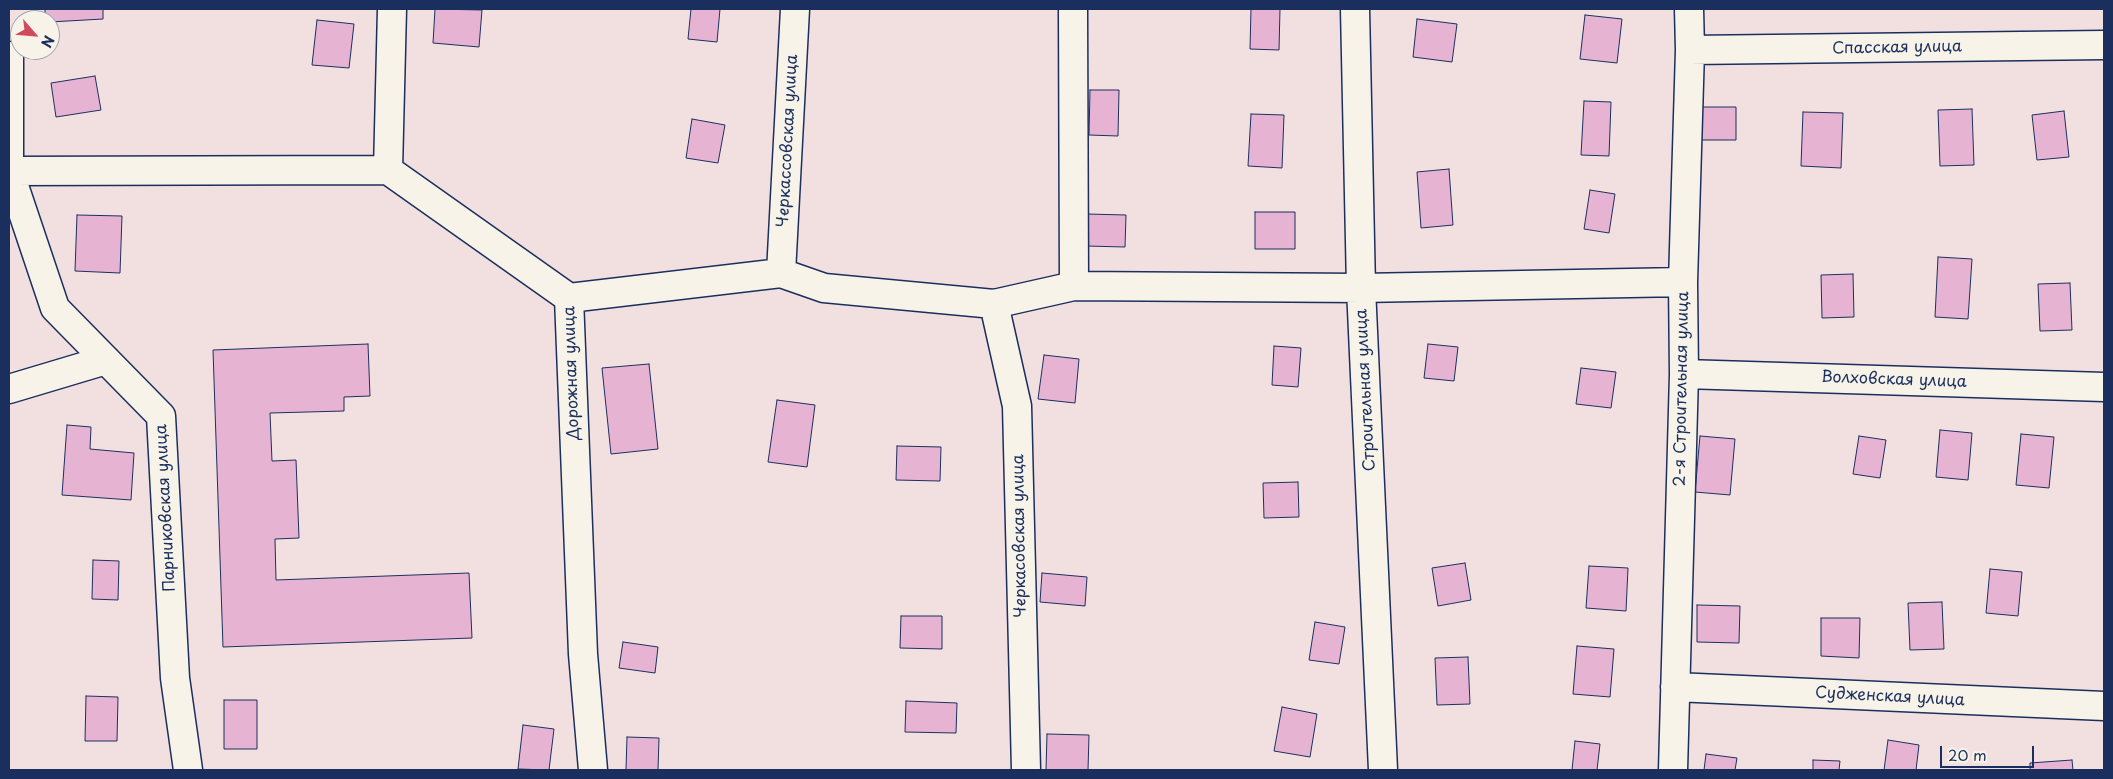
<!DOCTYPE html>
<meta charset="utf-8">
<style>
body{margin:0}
#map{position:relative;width:2113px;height:779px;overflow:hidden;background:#f2e0e1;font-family:"Playpen Sans",sans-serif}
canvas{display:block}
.frame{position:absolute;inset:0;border:10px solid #1b2f5e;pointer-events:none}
.north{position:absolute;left:10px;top:10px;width:50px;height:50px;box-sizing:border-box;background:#f7f3e8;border:1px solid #9fa5b1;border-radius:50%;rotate:117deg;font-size:14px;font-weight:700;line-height:20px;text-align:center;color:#1b2f5e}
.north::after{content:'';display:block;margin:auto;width:18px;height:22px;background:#d1495b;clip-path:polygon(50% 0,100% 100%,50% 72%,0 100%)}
.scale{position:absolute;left:1940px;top:746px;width:94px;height:22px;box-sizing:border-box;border:2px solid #1b2f5e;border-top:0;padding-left:6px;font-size:15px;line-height:18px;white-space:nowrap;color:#1b2f5e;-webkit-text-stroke:4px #f7f3e8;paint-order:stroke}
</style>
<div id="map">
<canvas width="2113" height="779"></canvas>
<div class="frame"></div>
<div class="north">N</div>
<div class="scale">20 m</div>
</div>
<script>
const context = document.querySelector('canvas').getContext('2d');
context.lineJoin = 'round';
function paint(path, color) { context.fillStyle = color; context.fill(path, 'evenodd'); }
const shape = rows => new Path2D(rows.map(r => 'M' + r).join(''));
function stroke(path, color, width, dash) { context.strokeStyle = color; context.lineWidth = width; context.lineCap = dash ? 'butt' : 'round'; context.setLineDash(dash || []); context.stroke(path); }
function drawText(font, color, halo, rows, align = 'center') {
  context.font = font + ' "Playpen Sans",sans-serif'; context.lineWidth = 4.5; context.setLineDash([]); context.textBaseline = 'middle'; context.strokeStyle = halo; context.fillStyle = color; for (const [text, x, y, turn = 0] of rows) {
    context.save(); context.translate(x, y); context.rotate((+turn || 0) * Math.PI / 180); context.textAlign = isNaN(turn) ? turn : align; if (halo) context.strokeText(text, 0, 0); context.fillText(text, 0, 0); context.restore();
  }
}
const building = shape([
 [45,9,103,9,103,19,50,22,50,20,45,20,45,9],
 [435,9,482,10,479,47,433,43,435,9],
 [691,9,720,9,717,42,688,39,691,9],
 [1251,9,1280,9,1279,50,1250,49,1251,9],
 [1585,15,1622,19,1617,63,1580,59,1585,15],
 [1417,19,1457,24,1452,62,1413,57,1417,19],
 [317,20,354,24,349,68,312,65,317,20],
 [95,76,101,110,56,117,51,83,95,76],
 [1090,90,1119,90,1118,136,1089,135,1090,90],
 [1584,101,1611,102,1609,156,1581,155,1584,101],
 [1701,107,1736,107,1736,140,1701,140,1701,107],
 [1972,109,1974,165,1940,166,1938,110,1972,109],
 [2064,111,2069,157,2037,160,2032,115,2064,111],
 [1803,112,1843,113,1841,168,1801,166,1803,112],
 [1251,114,1284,115,1282,168,1248,166,1251,114],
 [692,119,725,125,718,163,686,158,692,119],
 [1449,169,1453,225,1421,228,1417,172,1449,169],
 [1590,190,1615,194,1609,233,1584,229,1590,190],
 [1255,212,1295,212,1295,249,1255,249,1255,212],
 [1087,214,1126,215,1125,247,1086,246,1087,214],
 [77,215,122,216,120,273,75,271,77,215],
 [1938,257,1972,259,1968,319,1935,317,1938,257],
 [1853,274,1854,317,1822,318,1821,275,1853,274],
 [2070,283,2072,330,2040,331,2038,284,2070,283],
 [368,344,370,396,344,397,344,411,270,413,272,461,296,460,299,538,275,539,276,580,469,573,472,638,223,647,213,350,368,344],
 [1428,344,1458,347,1454,381,1424,378,1428,344],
 [1274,346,1301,348,1298,387,1272,385,1274,346],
 [1044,355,1079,359,1075,403,1038,399,1044,355],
 [649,364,658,449,611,454,602,368,649,364],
 [1581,368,1616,372,1611,408,1576,404,1581,368],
 [777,400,815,405,807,467,768,462,777,400],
 [67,425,91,427,90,449,134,453,131,500,62,495,67,425],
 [1940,430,1972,433,1968,480,1936,477,1940,430],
 [2021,434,2054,437,2049,488,2016,485,2021,434],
 [1700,436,1735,439,1730,495,1695,492,1700,436],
 [1859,436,1886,440,1880,478,1853,474,1859,436],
 [897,446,941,447,940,481,896,480,897,446],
 [1298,482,1299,517,1264,518,1263,483,1298,482],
 [93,560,119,561,118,600,92,599,93,560],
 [1465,563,1471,600,1438,606,1432,568,1465,563],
 [1589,566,1628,568,1626,611,1586,608,1589,566],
 [1990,569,2022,572,2018,616,1986,613,1990,569],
 [1042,573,1087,577,1085,606,1040,602,1042,573],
 [1942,602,1944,649,1910,650,1908,603,1942,602],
 [1697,605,1740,606,1739,643,1697,642,1697,605],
 [901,616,942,616,942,649,900,648,901,616],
 [1821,618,1860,618,1859,658,1821,656,1821,618],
 [1315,622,1345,627,1339,664,1309,660,1315,622],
 [623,642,658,647,655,673,619,668,623,642],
 [1577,646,1614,649,1610,697,1573,694,1577,646],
 [1468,657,1470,704,1437,705,1435,658,1468,657],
 [86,696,118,697,117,741,85,741,86,696],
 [224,700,257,700,257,749,224,749,224,700],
 [906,701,957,703,956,733,905,732,906,701],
 [1282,707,1317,714,1310,757,1274,751,1282,707],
 [523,725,554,729,549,770,518,769,523,725],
 [1047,734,1089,735,1088,770,1046,770,1047,734],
 [627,737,659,738,658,770,626,770,627,737],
 [1888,740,1919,745,1916,770,1884,770,1888,740],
 [1575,741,1600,744,1597,770,1572,770,1575,741],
 [1706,754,1737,758,1735,770,1704,770,1706,754],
 [1813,760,1840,761,1839,770,1813,770,1813,760],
 [2072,760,2073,770,2030,770,2030,763,2072,760]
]);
paint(building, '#e6b4d2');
stroke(building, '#1b2f5e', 1);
const minor = shape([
 [392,9,388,170,569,298,583,654,593,770],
 [1073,9,1074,286],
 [1355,9,1361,288,1383,770],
 [1690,50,2104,45],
 [9,56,9,171,55,308,161,416,175,678,188,770],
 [9,171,388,170],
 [781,273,795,9],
 [569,298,781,273,824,288,994,304,1074,286,1361,288,1683,282],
 [994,304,1017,406,1026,770],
 [1684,374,2104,387],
 [9,389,106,360],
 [1675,687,2104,706],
 [1673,770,1684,374,1683,282,1690,50,1689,9]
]);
stroke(minor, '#1b2f5e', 31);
stroke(minor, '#f7f3e8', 28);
drawText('16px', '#1b2f5e', '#f7f3e8', [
 ["Спасская улица",1897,48,-1],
 ["Черкассовская улица",788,141,-87],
 ["Дорожная улица",572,373,-92],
 ["Волховская улица",1894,380,2],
 ["2-я Строительная улица",1682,389,-89],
 ["Строительная улица",1366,390,-93],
 ["Парниковская улица",166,508,-93],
 ["Черкасовская улица",1020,536,-91],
 ["Судженская улица",1890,697,3]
]);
</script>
